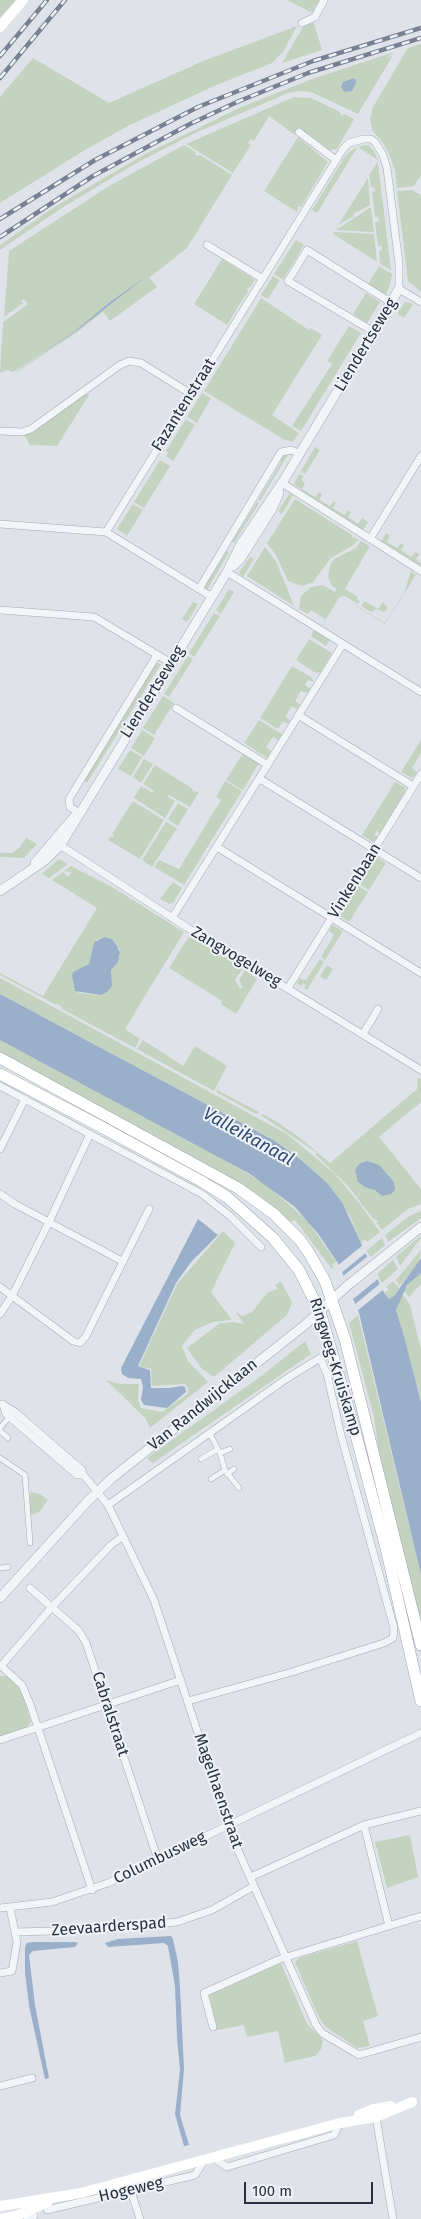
<!DOCTYPE html>
<style>
body{margin:0}
#map{position:relative;width:421px;height:2219px;overflow:hidden;background:#dfe3e9;font-family:"Fira Sans",sans-serif}
canvas{display:block}
.scale{position:absolute;left:244px;top:2182px;width:129px;height:22px;box-sizing:border-box;border:2px solid #283041;border-top:0;padding-left:6px;font-size:15px;line-height:18px;white-space:nowrap;color:#283041;-webkit-text-stroke:4px #eff2f6;paint-order:stroke}
</style>
<div id="map">
<canvas width="421" height="2219"></canvas>
<div class="scale">100 m</div>
</div>
<script>
const context = document.querySelector('canvas').getContext('2d');
context.lineJoin = 'round';
function paint(path, color) { context.fillStyle = color; context.fill(path, 'evenodd'); }
const shape = rows => new Path2D(rows.map(r => 'M' + r).join(''));
function stroke(path, color, width, dash) { context.strokeStyle = color; context.lineWidth = width; context.lineCap = dash ? 'butt' : 'round'; context.setLineDash(dash || []); context.stroke(path); }
function drawText(font, color, halo, rows, align = 'center') {
  context.font = font + ' "Fira Sans",sans-serif'; context.lineWidth = 4; context.setLineDash([]); context.textBaseline = 'middle'; context.strokeStyle = halo; context.fillStyle = color; for (const [text, x, y, turn = 0] of rows) {
    context.save(); context.translate(x, y); context.rotate((+turn || 0) * Math.PI / 180); context.textAlign = isNaN(turn) ? turn : align; if (halo) context.strokeText(text, 0, 0); context.fillText(text, 0, 0); context.restore();
  }
}
paint(shape([
 [0,0,16,0,0,18],
 [287,0,319,0,312,13],
 [314,23,322,50,282,63,304,25],
 [297,26,283,52,272,63,214,86,128,126,85,150,0,203,0,97,33,58,109,103,203,61],
 [421,44,421,175,414,186,397,188,395,170,389,154,383,143,372,130,370,118,373,107,408,48],
 [394,52,386,58,393,55,358,114,311,92,300,91,288,93,193,134,133,165,62,208,0,250,0,245,51,209,145,154,239,108,312,79],
 [355,78,356,81,345,92,343,91,342,83],
 [294,97,311,98,340,112,340,114,343,116,345,114,354,119,337,149,330,150,300,128,295,135,269,116,254,141,251,139,248,143,251,145,233,173,186,144],
 [298,137,328,162,301,207,298,206,297,212,264,191],
 [184,145,196,152,195,154,198,156,200,155,232,175,187,248,149,278,157,287,110,321,103,312,76,333,17,372,15,372,75,332,147,276,75,331,13,372,8,370,0,373,3,322,28,304,24,299,21,301,23,303,4,317,9,251,109,186],
 [368,145,374,151,378,160,359,148,360,146],
 [358,146,317,213,312,210,346,155],
 [377,163,378,163,391,270,380,264,379,251,382,250,382,246,378,246,375,222,379,221,378,217,375,217,372,192,375,191,374,187,371,187,369,175],
 [368,178,370,205,353,214,354,216,338,225],
 [412,190,421,195,421,292,408,281,397,191],
 [371,207,374,232,335,230,336,230],
 [334,232,374,234,377,262,333,234],
 [296,240,304,245,283,280,274,274],
 [222,259,255,280,250,288,248,287,247,289,248,291,227,325,194,304],
 [379,266,392,274,390,285,385,295,368,284],
 [273,276,280,280,268,299,261,295],
 [366,293,380,302,367,323,353,314],
 [261,298,309,330,311,328,322,335,272,415,299,433,293,442,283,439,204,391],
 [405,302,413,304,404,318,397,314],
 [349,326,361,333,301,431,292,426,332,364,327,361],
 [202,393,211,398,197,423,187,417],
 [85,394,89,395,57,446,30,445,24,435,34,431],
 [186,419,195,425,173,461,166,456,168,453,166,451],
 [315,447,320,450,305,474,301,471],
 [289,453,260,501,258,500,281,462,280,458,282,455],
 [160,460,170,466,144,508,134,502],
 [299,474,304,476,301,480,305,483,302,489,315,497,319,492,322,494,319,500,330,506,334,501,336,503,333,508,344,515,348,510,351,512,348,517,358,524,362,518,368,522,363,530,301,492,302,490,294,484],
 [290,493,293,495,282,514,278,511],
 [295,499,352,535,351,537,359,539,352,546,331,558,313,582,302,586,288,581,276,555,267,543],
 [257,502,259,503,234,543,232,542],
 [133,504,143,510,127,536,117,529],
 [386,533,390,536,387,542,397,548,401,543,404,545,401,550,411,557,415,552,419,554,416,559,421,563,421,566,381,542],
 [361,541,370,546,345,589,358,597,357,599,360,601,358,604,343,595,342,597,385,623,404,593,411,571,416,575,385,624,340,596,323,624,325,619,311,610,308,614,299,609,301,596,311,587,323,585,335,592,337,589,332,586,328,577,330,565,334,559,356,548],
 [265,547,276,561,294,606,247,576],
 [227,551,229,552,207,590,203,584,211,577],
 [250,557,254,559,243,577,239,572],
 [229,589,234,592,221,614,216,610],
 [364,601,378,609,383,602,388,608,384,612,376,609,371,612,361,606],
 [193,602,198,604,187,622,182,619],
 [214,613,220,616,194,657,189,653],
 [314,630,330,640,326,646,311,636],
 [309,639,332,653,320,673,314,672,296,660],
 [188,656,193,659,169,697,164,694],
 [156,663,161,664,87,783,84,781],
 [292,666,311,677,314,682,308,680,305,685,310,689,307,693,301,691,295,701,300,705,297,709,292,706,285,717,290,720,288,724,283,721,278,729,260,718],
 [163,696,174,703,154,735,143,728],
 [259,720,282,734,278,740,273,737,266,747,271,751,267,758,244,743],
 [142,730,155,738,144,756,131,748],
 [421,740,421,753,412,768,417,773,412,778,401,772],
 [130,750,142,757,131,776,118,769],
 [243,753,259,763,243,790,226,780],
 [144,759,153,764,141,783,133,777],
 [155,765,193,789,192,791,199,792,190,807,169,795,168,797,175,801,165,818,134,798,141,786,153,793,154,791,143,784],
 [225,781,242,791,184,885,154,867,159,860,179,869,221,800,216,797],
 [395,782,406,788,405,792,380,833,377,831,374,835,378,837,373,842,362,835],
 [133,801,164,820,140,859,108,840,110,836,113,837,114,835,112,834],
 [178,803,188,809,178,826,168,819],
 [166,822,177,828,152,867,142,860],
 [26,838,37,844,24,858,0,857,0,853,12,853,20,847],
 [377,857,386,863,369,890,358,883,372,861],
 [59,859,68,864,49,878,42,874],
 [71,866,112,887,184,932,125,1029,140,1039,135,1048,62,1009,62,1007,57,1004,56,1005,0,975,0,973,43,996,97,908,52,880,63,872,68,877,71,872,64,871],
 [98,939,119,948,120,952,120,956,111,970,112,986,100,995,79,993,73,985,73,972,89,964,94,942],
 [173,882,182,888,173,903,169,904,160,899],
 [357,885,368,892,349,922,340,916,340,913],
 [332,925,343,931,325,960,321,957,334,935,329,931],
 [190,935,243,968,235,980,240,989,243,988,239,980,245,970,257,979,236,1014,221,1004,222,1001,169,968],
 [320,959,324,962,307,990,304,988,306,985,303,983,301,986,297,984,299,978,306,980],
 [327,965,333,969,326,980,320,976],
 [0,978,287,1134,335,1174,360,1204,380,1232,367,1242,365,1239,361,1243,350,1216,334,1192,299,1157,275,1141,0,994],
 [0,1040,211,1152,265,1184,307,1220,334,1259,336,1262,332,1265,334,1267,332,1269,295,1220,290,1223,0,1055],
 [143,1040,183,1066,195,1046,227,1066,214,1091,137,1049],
 [418,1077,421,1079,421,1102,379,1137,421,1189,421,1204,408,1209,382,1230,376,1223,378,1222,376,1219,374,1220,348,1186,316,1155,317,1153,262,1116,263,1114,277,1122,299,1137,330,1163,417,1089],
 [218,1089,219,1091,259,1112,256,1114,216,1092],
 [421,1211,421,1218,388,1242,385,1235,409,1216],
 [223,1231,235,1243,211,1292,232,1320,213,1322,195,1330,182,1346,188,1361,208,1382,150,1428,145,1418,106,1380,121,1384,139,1384,138,1399,141,1408,162,1412,187,1394,188,1388,185,1384,152,1386,151,1369,139,1366,177,1284],
 [420,1236,421,1238,400,1266,396,1257],
 [382,1238,385,1245,371,1257,366,1251],
 [421,1250,419,1262,400,1286,396,1280],
 [393,1260,398,1269,382,1283,376,1275],
 [421,1273,421,1284,409,1297,404,1291,410,1281],
 [393,1281,399,1288,394,1296,389,1299,385,1292,389,1290,386,1287],
 [281,1282,292,1302,287,1315,214,1377,202,1369,187,1348,220,1323,234,1322,244,1324,235,1311,242,1316,252,1312,268,1292,278,1289,275,1285],
 [402,1293,410,1305,421,1349,421,1402,404,1336,396,1310],
 [358,1315,421,1575,421,1627,380,1461,374,1417,349,1323],
 [305,1341,311,1354,153,1463,147,1458,264,1374],
 [31,1492,40,1494,48,1500,40,1511,30,1516,29,1500],
 [0,1676,7,1676,21,1690,31,1722,26,1728,0,1736],
 [410,1835,418,1877,387,1888,375,1842],
 [357,1941,378,2016,363,2021,370,2046,357,2048,326,2027,318,2016,295,1962,299,1958],
 [281,1963,307,2024,323,2040,321,2049,315,2056,285,2063,278,2031,247,2037,244,2025,217,2030,209,1995]
]), '#c4d3c0');
paint(shape([
 [354,78,356,80,356,83,352,91,344,92,341,87,343,82],
 [147,276,75,332,13,372,75,331,110,302],
 [105,937,113,940,120,952,118,962,111,970,112,986,107,992,101,995,75,991,72,976,73,972,89,964,94,942],
 [0,994,275,1141,299,1158,328,1184,343,1204,383,1291,389,1299,394,1296,421,1258,421,1273,407,1285,396,1310,404,1336,421,1402,421,1575,359,1313,339,1265,319,1235,295,1207,250,1174,0,1040],
 [367,1161,379,1165,394,1182,395,1190,391,1194,382,1196,375,1190,365,1187,358,1182,355,1170,359,1164],
 [198,1219,218,1235,191,1262,176,1283,138,1366,150,1370,151,1388,169,1388,182,1386,185,1387,186,1392,167,1408,144,1405,141,1400,143,1387,141,1379,128,1378,122,1374,121,1368],
 [171,1936,173,1939,178,1962,180,1987,184,2069,180,2115,189,2145,184,2146,175,2114,180,2070,177,2038,175,1986,168,1946,164,1943,108,1947,105,1943,118,1939],
 [33,1942,75,1942,78,1943,75,1947,33,1951,29,1955,35,2005,49,2078,45,2079,29,2006,25,1972,25,1947,27,1943]
]), '#99afca');
paint(shape([
 [363,1245,367,1252,341,1273,337,1266],
 [368,1256,379,1278,353,1299,342,1277],
 [381,1283,384,1289,357,1311,354,1305]
]), '#dfe3e9');
const pedestrian = shape([
 [0,1428,11,1415],
 [0,1431,8,1438],
 [210,1434,220,1453,225,1470,239,1488],
 [220,1453,230,1449],
 [0,1458,25,1475,30,1543],
 [201,1459,218,1449],
 [227,1474,234,1469],
 [211,1479,225,1470],
 [0,1568,8,1567]
]);
const minor = shape([
 [302,23,315,17,324,0],
 [299,132,336,160],
 [207,245,263,279],
 [374,332,288,281,307,250,392,303],
 [0,431,22,432,31,429,120,365,129,361,141,363,191,394],
 [282,483,421,571],
 [0,524,106,532,212,597],
 [106,532,343,149,349,143,364,139,371,139,375,142,383,155,387,168,399,264,399,289,421,302],
 [370,539,421,456],
 [227,572,421,692],
 [199,589,281,452,292,450,299,454],
 [0,610,94,617,171,663],
 [176,708,268,765],
 [298,715,413,786],
 [260,779,421,878],
 [78,812,70,807,69,799,157,655],
 [57,843,188,928,421,1070],
 [217,847,421,973],
 [172,918,343,644],
 [288,988,421,774],
 [363,1034,378,1009],
 [0,1086,202,1194,230,1216,261,1247],
 [0,1149,25,1099],
 [0,1194,15,1204,122,1261],
 [0,1287,73,1341,80,1343,86,1336,149,1209],
 [0,1314,12,1296,49,1222,90,1134],
 [2,1404,15,1412,82,1470,83,1475],
 [3,1404,6,1414,77,1475,83,1475,87,1479,108,1505,154,1600,233,1839,316,2025,322,2033,359,2055,421,2037],
 [108,1505,286,1379,320,1358,327,1374,341,1435,394,1628,393,1638,384,1643,292,1672,188,1701],
 [30,1588,79,1631,86,1643,158,1860],
 [0,1665,22,1685,30,1704,92,1890],
 [1,1666,51,1608,111,1545,122,1537],
 [0,1740,181,1680],
 [364,1825,389,1926],
 [251,1877,364,1825,421,1811],
 [0,1908,52,1902,108,1883,421,1733],
 [15,1932,90,1930,177,1922,212,1910,254,1886],
 [0,1973,12,1971,17,1942,10,1908],
 [213,2027,204,1993,280,1959,421,1916],
 [0,2086,32,2078],
 [376,2117,393,2219],
 [212,2157,227,2167,334,2135,340,2123],
 [131,2191,140,2219],
 [47,2210,195,2175,206,2158],
 [27,2219,34,2216]
]);
const tertiary = shape([
 [233,566,241,558,272,509,279,493],
 [35,863,75,816],
 [0,891,44,861,60,846,227,572,241,544,282,483,399,289],
 [0,1598,87,1502,112,1478,306,1324,347,1286,421,1227]
]);
const primary = shape([
 [0,1058,238,1188,274,1214,300,1240,309,1253,325,1281,345,1339,421,1645],
 [0,1074,96,1124,201,1181,227,1197,273,1238,299,1270,320,1312,353,1424,386,1548,421,1701]
]);
stroke(pedestrian, '#a4aab3', 6);
stroke(minor, '#a4aab3', 8);
stroke(tertiary, '#a4aab3', 10);
stroke(primary, '#9ea6b5', 12);
stroke(pedestrian, '#f2f4f7', 5);
stroke(minor, '#f2f4f7', 7);
stroke(tertiary, '#f2f4f7', 9);
stroke(shape([
 [0,27,23,0],
 [359,2115,374,2109,391,2106],
 [0,2206,81,2193,340,2123,376,2117,412,2102],
 [0,2219,16,2216,48,2202]
]), '#fff', 10);
stroke(primary, '#fff', 11);
const rail = shape([
 [0,56,47,0],
 [0,78,65,0],
 [0,219,95,160,198,107,313,61,421,28],
 [0,237,93,176,190,124,237,102,308,73,421,38]
]);
stroke(rail, '#788193', 4.5);
stroke(rail, '#eff2f6', 2.5, [8]);
drawText('16px', '#283041', '#eff2f6', [
 ["Liendertseweg",366,345,-59],
 ["Fazantenstraat",184,405,-58],
 ["Liendertseweg",153,692,-58],
 ["Vinkenbaan",355,881,-58],
 ["Zangvogelweg",236,957,31],
 ["Ringweg-Kruiskamp",335,1367,73],
 ["Van Randwijcklaan",203,1405,-39],
 ["Cabralstraat",110,1714,72],
 ["Magelhaenstraat",218,1791,71],
 ["Columbusweg",160,1858,-26],
 ["Zeevaarderspad",109,1927,-4],
 ["Hogeweg",131,2190,-13]
]);
drawText('italic 18px', '#304c76', '#eff2f6', [
 ["Valleikanaal",248,1137,29]
]);
</script>
